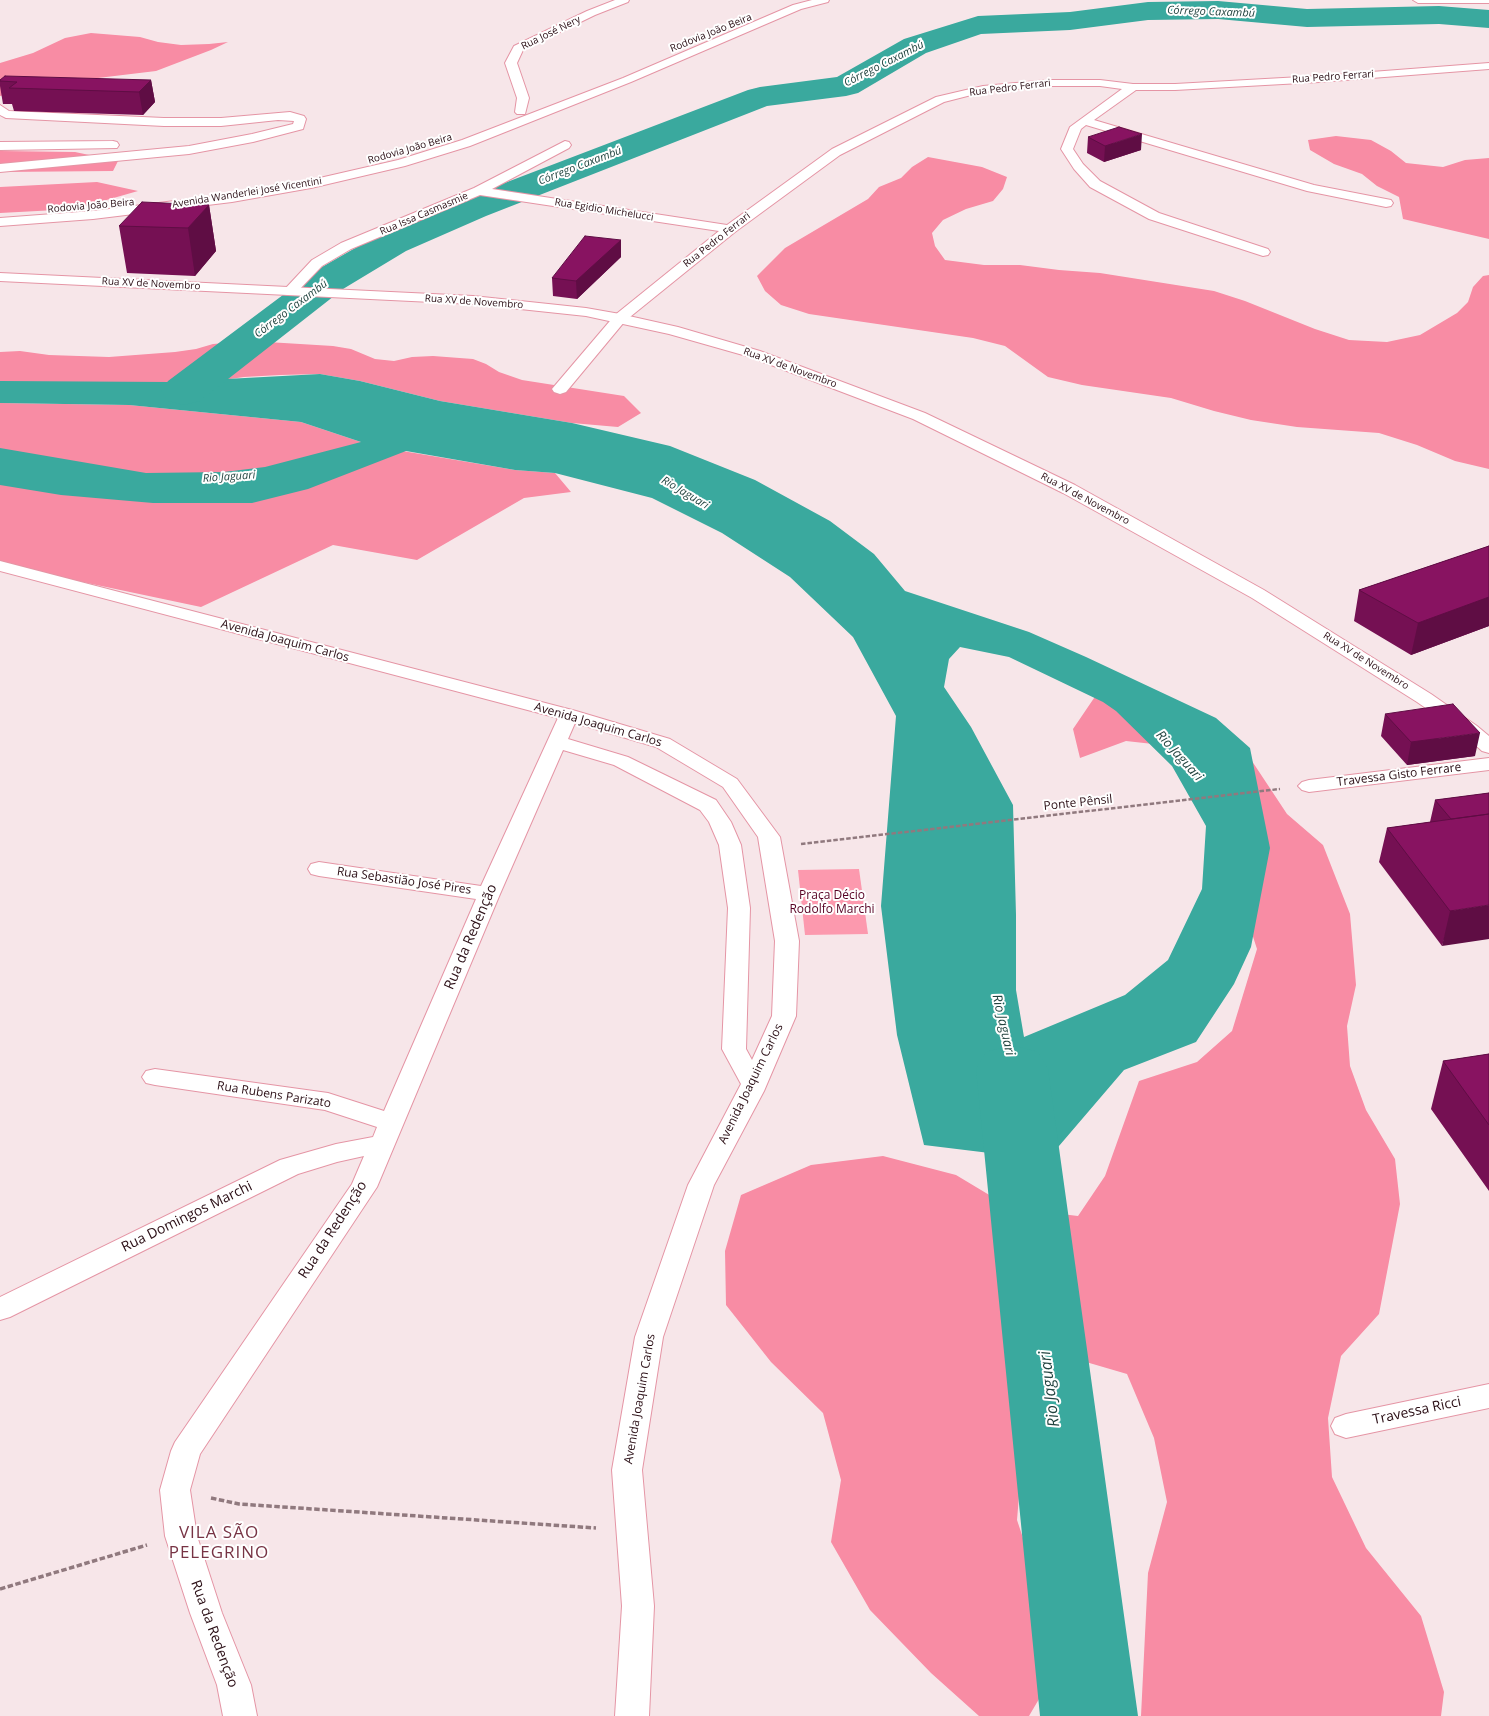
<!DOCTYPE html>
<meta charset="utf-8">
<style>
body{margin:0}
canvas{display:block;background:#f7e6e9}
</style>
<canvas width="1489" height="1716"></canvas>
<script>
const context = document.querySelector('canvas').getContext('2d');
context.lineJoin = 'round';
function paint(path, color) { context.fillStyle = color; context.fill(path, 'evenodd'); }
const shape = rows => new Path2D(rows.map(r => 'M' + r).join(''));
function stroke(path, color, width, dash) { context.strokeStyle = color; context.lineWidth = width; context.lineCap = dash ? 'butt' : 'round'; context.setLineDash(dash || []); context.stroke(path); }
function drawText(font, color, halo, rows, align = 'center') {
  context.font = font + ' "Open Sans",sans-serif'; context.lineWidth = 4; context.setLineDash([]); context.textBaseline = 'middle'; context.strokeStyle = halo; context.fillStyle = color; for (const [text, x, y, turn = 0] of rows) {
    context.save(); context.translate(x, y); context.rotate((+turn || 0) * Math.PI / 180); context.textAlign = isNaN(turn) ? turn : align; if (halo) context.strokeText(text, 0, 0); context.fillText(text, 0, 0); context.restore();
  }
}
paint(shape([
 [859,869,868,934,805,935,798,870]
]), '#fc99ae');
paint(shape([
 [91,33,140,37,158,42,181,45,209,44,228,42,211,50,156,71,73,81,0,96,0,63,33,53,65,38],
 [1336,136,1371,140,1391,151,1406,163,1443,167,1465,160,1489,158,1489,239,1403,219,1399,197,1377,186,1362,174,1334,164,1310,150,1308,140],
 [0,151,75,152,118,161,113,171,0,172],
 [928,157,982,167,1007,177,1003,189,993,201,966,209,943,220,932,233,935,246,945,260,984,265,1020,265,1059,270,1100,273,1214,291,1245,301,1315,329,1349,340,1387,342,1420,335,1457,313,1468,302,1473,287,1483,276,1489,275,1489,469,1455,461,1417,445,1379,433,1297,427,1251,420,1214,411,1171,398,1082,385,1048,377,1005,346,973,338,809,314,781,305,765,291,757,276,785,248,868,199,879,187,901,178,912,167],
 [97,182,138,191,75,209,0,213,0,187],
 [251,341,333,346,351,349,375,359,394,361,412,357,433,356,473,359,486,364,499,372,522,380,624,396,641,413,618,427,572,423,440,401,360,381,320,374,280,375,244,377,181,386,0,385,0,352,20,351,49,355,109,357,175,352,196,349,213,344],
 [0,403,129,405,301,422,373,446,515,470,555,473,571,492,524,498,417,560,333,545,201,607,35,572,0,562],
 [1109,676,1244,749,1287,814,1323,845,1350,914,1356,985,1347,1026,1350,1066,1366,1110,1395,1159,1400,1204,1379,1314,1341,1356,1328,1418,1332,1477,1366,1548,1421,1616,1444,1692,1441,1716,1141,1716,1148,1573,1167,1502,1154,1438,1127,1374,1045,1350,1013,1397,1022,1460,1017,1520,1042,1595,1049,1682,1029,1716,979,1716,931,1673,870,1610,831,1542,841,1480,823,1413,771,1362,726,1305,725,1251,741,1195,811,1165,883,1156,956,1175,1011,1208,1078,1216,1105,1176,1139,1081,1197,1062,1232,1031,1257,949,1245,912,1180,747,1126,741,1080,758,1073,729]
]), '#f88ca4');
paint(shape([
 [320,374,360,381,440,401,572,423,670,446,755,480,830,521,874,554,905,591,1029,632,1086,657,1216,718,1250,748,1270,848,1251,947,1234,984,1196,1042,1124,1070,1047,1160,924,1145,897,1035,881,906,896,716,853,637,790,577,722,533,652,498,555,473,515,470,406,451,308,489,252,503,153,503,61,495,0,485,0,448,146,473,224,472,265,467,361,442,301,422,129,405,0,403,0,381,170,382],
 [960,647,1009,657,1103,702,1116,711,1172,766,1206,826,1202,889,1168,960,1125,995,1024,1037,1016,990,1016,915,1013,805,971,727,944,687,949,659]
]), '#3aa99e');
paint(shape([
 [1218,1,1307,9,1439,6,1489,10,1489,28,1439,24,1307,27,1218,19,1148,20,1070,30,981,34,926,53,858,93,846,96,767,106,486,216,406,251,343,289,200,401,184,405,168,401,161,391,168,381,315,271,378,235,460,200,748,90,760,87,837,77,904,39,978,16,1070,12,1148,2,1218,1],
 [1012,1045,1038,1052,1048,1069,1138,1716,1040,1716,976,1069,986,1052,1012,1045]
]), '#3aa99e');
const minor = shape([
 [615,0,629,0,628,2,595,15,523,50,517,63,529,98,525,114,517,114,515,112,517,98,505,63,514,46,587,11,615,0],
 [1489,63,1489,69,1319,82,1175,90,1136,90,1094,120,1314,185,1391,200,1393,203,1391,206,1386,207,1307,191,1086,125,1081,129,1073,149,1083,164,1100,181,1159,213,1268,249,1270,252,1268,255,1263,256,1149,219,1090,187,1074,169,1061,149,1070,127,1122,89,1100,86,1049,86,983,92,944,102,840,155,735,232,625,321,566,392,560,394,554,392,552,389,615,315,719,231,480,195,351,249,322,266,295,294,290,295,285,294,283,291,312,260,341,243,474,188,565,141,569,142,571,145,569,148,492,189,727,225,832,149,936,97,983,86,1049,80,1100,80,1133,84,1175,84,1319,76,1489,63],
 [0,105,9,111,164,118,221,118,290,112,304,116,306,119,303,129,253,142,189,154,0,172,0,164,189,146,252,134,293,124,294,121,278,120,221,126,164,126,6,118,0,115,0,105],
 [113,141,117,142,119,145,117,148,0,150,0,142,113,141],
 [0,561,576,711,670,739,737,779,780,837,799,941,796,1016,764,1091,714,1185,663,1337,642,1470,654,1606,649,1716,615,1716,622,1606,612,1470,635,1337,688,1185,741,1084,722,1049,728,908,719,845,709,822,700,810,614,765,563,750,500,894,377,1187,200,1454,190,1490,197,1536,222,1613,251,1685,257,1716,223,1716,217,1685,190,1613,165,1536,160,1490,171,1451,175,1442,352,1184,364,1156,337,1162,298,1174,10,1317,0,1320,0,1297,280,1160,336,1144,373,1137,377,1127,325,1110,155,1085,146,1083,142,1077,146,1071,155,1069,328,1093,384,1111,476,899,319,876,311,874,308,869,311,864,319,862,481,886,558,718,0,571,0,561],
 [575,723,656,747,723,787,758,837,775,941,772,1016,752,1060,746,1049,750,908,741,845,731,822,716,800,628,757,568,739,575,723],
 [1489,758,1489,770,1309,792,1302,790,1298,786,1302,782,1309,780,1489,758],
 [1489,1384,1489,1408,1346,1438,1335,1434,1331,1426,1335,1418,1346,1414,1489,1384]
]);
const major = shape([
 [812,0,829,0,828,2,801,9,631,82,470,146,405,166,311,188,232,202,93,219,0,226,0,218,93,211,232,194,311,180,398,160,462,140,623,78,793,5,812,0],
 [1413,0,1489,0,1489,3,1418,3,1413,0],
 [0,273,473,296,586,308,620,314,678,327,760,351,925,413,1075,485,1264,590,1431,694,1477,726,1489,736,1489,753,1482,751,1463,734,1417,702,1252,598,1063,493,913,419,750,357,669,334,586,316,473,304,0,281,0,273]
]);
stroke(minor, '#e595a5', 2);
stroke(major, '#e595a5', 2);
stroke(shape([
 [801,844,1280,789]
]), '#90797e', 2.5, [4.5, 2]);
stroke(shape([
 [211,1498,239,1504,596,1528],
 [0,1589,147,1545]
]), '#90797e', 3.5, [5.5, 2.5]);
paint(minor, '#fff');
paint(major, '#fff');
paint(shape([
 [0,80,151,80,155,102,143,115,14,111,12,104,3,104,0,86],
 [1088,137,1141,150,1104,162,1087,153],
 [209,205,216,251,195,276,127,273,119,226],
 [621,240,621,257,577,299,553,296,552,278],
 [1489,546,1489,626,1411,655,1354,621,1359,590],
 [1385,714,1475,756,1407,765,1381,736],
 [1489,793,1442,946,1379,862,1387,828,1430,822,1435,800],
 [1489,1054,1489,1191,1431,1109,1443,1061]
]), '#751053');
paint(shape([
 [151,80,155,102,143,115,139,92],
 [1142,134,1141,150,1104,162,1105,146],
 [209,205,216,251,195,276,188,228],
 [621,240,621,257,577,299,576,281],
 [1489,597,1489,626,1411,655,1418,623],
 [1480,733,1475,756,1407,765,1411,742],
 [1489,905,1489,939,1442,946,1450,911]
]), '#5f0d44');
const building = shape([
 [5,76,151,80,139,92,9,88,17,82,0,81,0,80,5,76],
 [1119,127,1142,134,1105,146,1088,137,1119,127],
 [142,202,209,205,188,228,119,226,142,202],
 [585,236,621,240,576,281,552,278,585,236],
 [1489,546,1489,597,1418,623,1359,590,1489,546],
 [1453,704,1480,733,1411,742,1385,714,1453,704],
 [1489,793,1489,814,1451,819,1435,800,1489,793],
 [1489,814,1489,905,1450,911,1387,828,1489,814],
 [1489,1054,1489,1125,1443,1061,1489,1054]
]);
paint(building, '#881361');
stroke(building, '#5f0d44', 1);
drawText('10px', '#2a0e15', '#fff', [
 ["Rua José Nery",551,33,-26],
 ["Rodovia João Beira",711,33,-22],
 ["Rua Pedro Ferrari",1333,77,-4],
 ["Rua Pedro Ferrari",1010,88,-7],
 ["Rodovia João Beira",410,149,-16],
 ["Avenida Wanderlei José Vicentini",247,193,-9],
 ["Rodovia João Beira",91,206,-5],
 ["Rua Egidio Michelucci",604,210,9],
 ["Rua Issa Casmasmie",424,214,-23],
 ["Rua Pedro Ferrari",717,240,-38],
 ["Rua XV de Novembro",151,284,3],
 ["Rua XV de Novembro",474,302,4],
 ["Rua XV de Novembro",790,368,20],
 ["Rua XV de Novembro",1085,499,28],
 ["Rua XV de Novembro",1366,661,32]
]);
drawText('italic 11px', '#22433f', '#fff', [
 ["Córrego Caxambú",1211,12,2],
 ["Córrego Caxambú",884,64,-27],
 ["Córrego Caxambú",580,166,-21],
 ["Córrego Caxambú",291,309,-37],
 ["Rio Jaguari",229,477,-4],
 ["Rio Jaguari",685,493,31]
]);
drawText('12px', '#2a0e15', '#fff', [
 ["Avenida Joaquim Carlos",285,641,15],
 ["Avenida Joaquim Carlos",598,725,16],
 ["Travessa Gisto Ferrare",1399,775,-7],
 ["Ponte Pênsil",1078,803,-6],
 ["Rua Sebastião José Pires",404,881,8],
 ["Avenida Joaquim Carlos",751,1084,-64],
 ["Rua Rubens Parizato",274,1095,9],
 ["Avenida Joaquim Carlos",640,1399,-80]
]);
drawText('12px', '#570023', '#fff', [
 ["Praça Décio",832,896],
 ["Rodolfo Marchi",832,910]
]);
drawText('italic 13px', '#22433f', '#fff', [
 ["Rio Jaguari",1179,756,48],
 ["Rio Jaguari",1003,1025,77]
]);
drawText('14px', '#2a0e15', '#fff', [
 ["Rua da Redenção",471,937,-67],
 ["Rua Domingos Marchi",187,1217,-26],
 ["Rua da Redenção",333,1230,-57],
 ["Travessa Ricci",1417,1411,-12],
 ["Rua da Redenção",214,1634,70]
]);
drawText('italic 16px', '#22433f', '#fff', [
 ["Rio Jaguari",1050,1389,-97]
]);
context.letterSpacing = '1px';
drawText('17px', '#734', '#fff', [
 ["VILA SÃO",219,1533],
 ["PELEGRINO",219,1553]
]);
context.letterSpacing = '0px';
</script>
